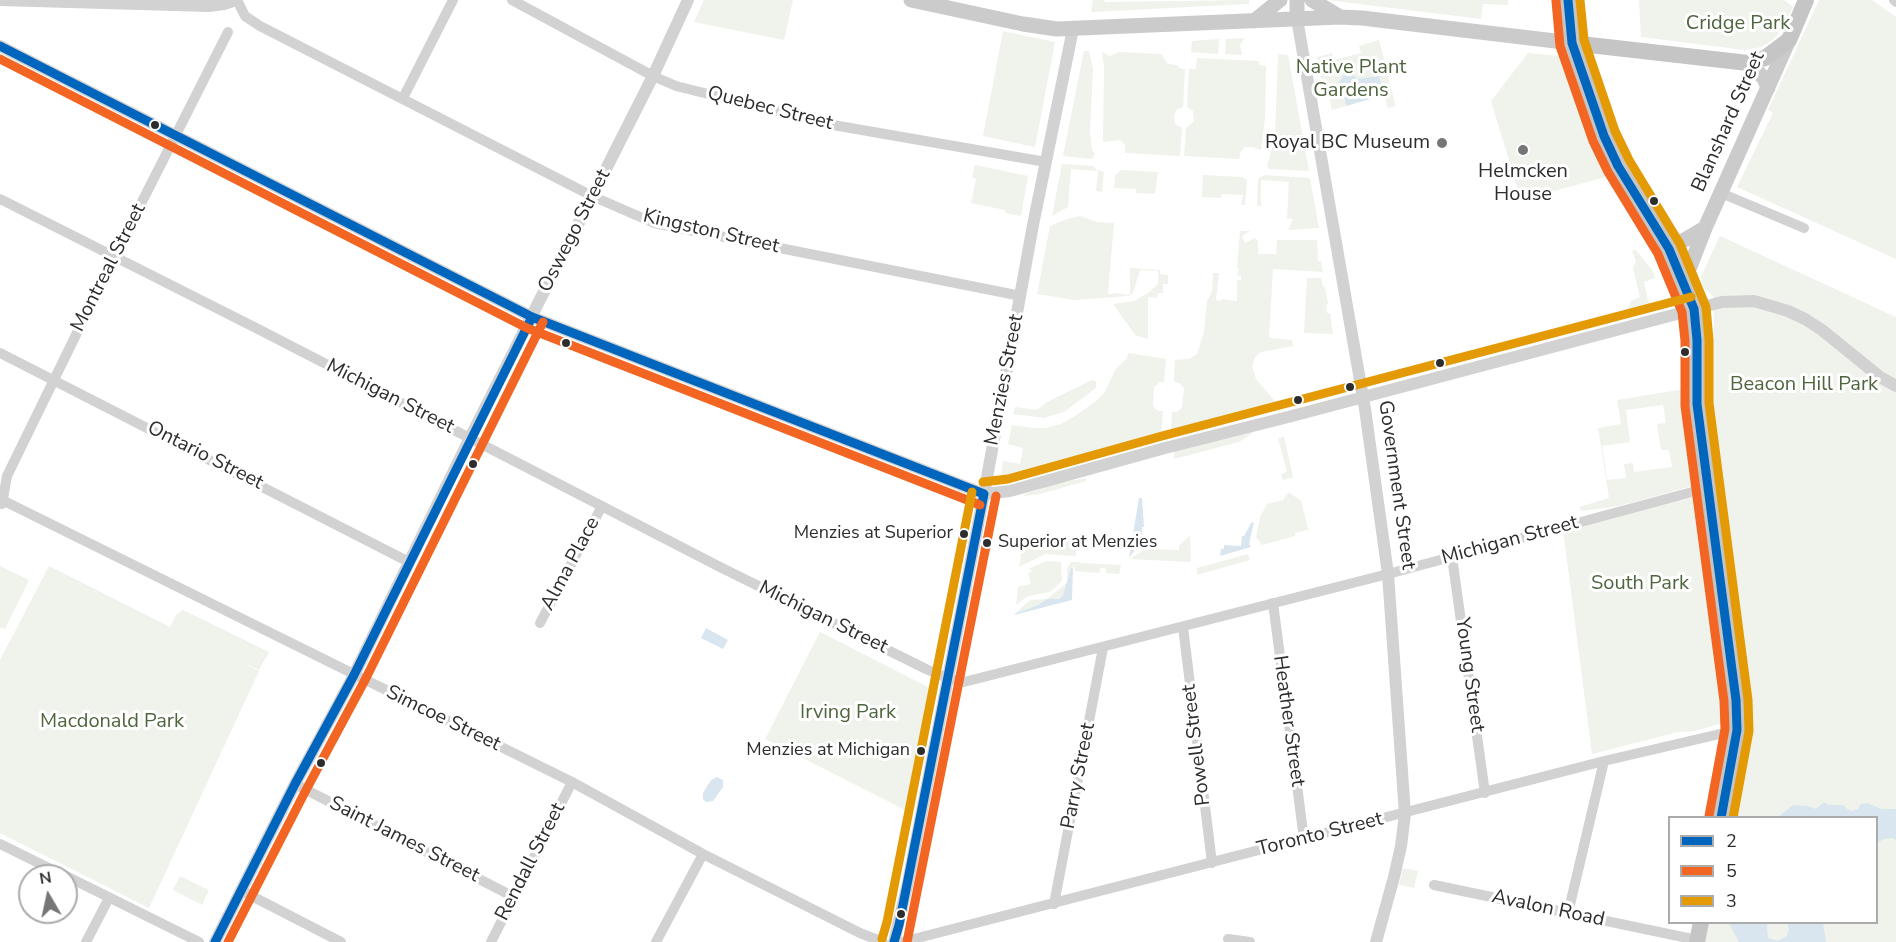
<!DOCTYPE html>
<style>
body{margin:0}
#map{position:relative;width:1896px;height:942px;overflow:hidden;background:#fff;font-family:"Nunito Sans",sans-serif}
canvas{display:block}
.legend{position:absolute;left:1668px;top:816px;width:210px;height:108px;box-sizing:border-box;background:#fff;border:2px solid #ababab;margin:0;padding:8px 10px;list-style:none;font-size:18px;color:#2d2d2d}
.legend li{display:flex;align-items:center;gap:12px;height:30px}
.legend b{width:30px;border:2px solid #ababab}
.north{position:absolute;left:18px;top:864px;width:60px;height:60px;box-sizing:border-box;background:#fff;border:2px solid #ababab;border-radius:50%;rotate:351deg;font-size:16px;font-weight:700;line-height:24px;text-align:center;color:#2d2d2d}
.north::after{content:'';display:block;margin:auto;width:21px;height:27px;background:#767676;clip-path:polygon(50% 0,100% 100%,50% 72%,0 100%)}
</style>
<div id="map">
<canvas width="1896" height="942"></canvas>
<ul class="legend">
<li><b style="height:8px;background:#0065bd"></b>2</li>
<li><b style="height:8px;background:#f26522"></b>5</li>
<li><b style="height:8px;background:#e39a04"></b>3</li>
</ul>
<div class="north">N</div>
</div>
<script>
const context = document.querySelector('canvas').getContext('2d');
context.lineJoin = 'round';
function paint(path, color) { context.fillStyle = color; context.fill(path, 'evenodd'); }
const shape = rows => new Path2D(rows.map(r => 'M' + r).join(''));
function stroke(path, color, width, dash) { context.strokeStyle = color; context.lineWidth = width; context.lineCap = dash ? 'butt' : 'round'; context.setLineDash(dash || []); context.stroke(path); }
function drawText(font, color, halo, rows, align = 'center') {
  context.font = font + ' "Nunito Sans",sans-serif'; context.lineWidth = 6; context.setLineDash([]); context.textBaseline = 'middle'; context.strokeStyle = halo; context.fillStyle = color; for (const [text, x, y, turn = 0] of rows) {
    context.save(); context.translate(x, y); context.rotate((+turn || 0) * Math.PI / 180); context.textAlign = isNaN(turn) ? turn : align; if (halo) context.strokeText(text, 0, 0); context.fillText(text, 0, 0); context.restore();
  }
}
paint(shape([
 [704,0,793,0,784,40,694,22],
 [1093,0,1104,0,1105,2,1249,0,1249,4,1091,12],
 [1327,0,1508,0,1508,5,1483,4,1481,19],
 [1639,0,1784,0,1793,7,1782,29,1773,40,1761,47,1745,50,1641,37],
 [1819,0,1872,0,1896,17,1896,259,1737,187,1773,113,1768,110],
 [1003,31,1055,42,1035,147,983,136],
 [1245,38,1240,45,1242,55,1225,54,1226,39],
 [1219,39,1218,54,1191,52,1192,41],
 [1379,40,1387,69,1394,67,1396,75,1388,77,1396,106,1388,108,1384,95,1332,110,1328,91,1323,91,1317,57,1332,53,1334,60,1338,59,1361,53,1359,46],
 [1084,51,1089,51,1093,68,1090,132,1092,149,1095,155,1092,159,1063,156],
 [1102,52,1110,56,1119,52,1161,54,1168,64,1177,65,1179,68,1185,69,1183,107,1176,110,1174,116,1175,124,1182,128,1180,156,1125,153,1125,145,1120,140,1103,142,1104,67],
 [1528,53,1560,56,1567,59,1594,139,1609,176,1521,200,1491,101],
 [1278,54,1288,55,1309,171,1270,169,1267,166,1275,137],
 [1197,58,1259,61,1259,65,1266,66,1265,118,1261,150,1252,147,1245,147,1241,151,1239,159,1184,156,1186,128,1194,121,1193,111,1187,107,1189,69,1196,69],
 [1062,164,1094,166,1096,170,1102,171,1104,172,1102,192,1096,191,1098,171,1071,169,1068,207,1052,216],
 [975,165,1028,176,1021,216,1005,213,1005,210,971,203,976,179,972,177],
 [1121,170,1158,172,1155,194,1136,193,1136,189,1114,188,1115,176],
 [1203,175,1242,177,1247,180,1245,205,1241,205,1243,195,1222,194,1221,198,1202,197],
 [1264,175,1310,178,1319,228,1288,230,1293,219,1287,218,1289,182,1261,180,1261,206,1257,206,1258,179],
 [1080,216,1097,222,1114,223,1108,294,1114,294,1114,293,1130,295,1130,268,1160,270,1160,274,1168,275,1168,284,1163,284,1163,293,1158,293,1157,298,1148,297,1148,339,1135,335,1113,304,1134,301,1148,293,1158,284,1158,271,1140,270,1133,293,1129,296,1074,300,1037,294,1050,226,1067,219],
 [1240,231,1250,231,1242,236,1245,243,1255,238,1258,241,1258,254,1276,254,1277,240,1317,240,1318,261,1321,261,1323,272,1273,269,1269,338,1292,340,1293,346,1261,352,1255,357,1252,367,1256,379,1278,405,1171,433,1172,412,1177,412,1182,407,1184,388,1179,383,1174,382,1175,360,1189,359,1197,354,1204,332,1207,301,1212,291,1213,273,1219,273,1216,300,1221,301,1222,299,1237,301,1237,280,1241,280,1241,276,1237,275,1239,269,1237,268],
 [1720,236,1896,317,1896,942,1702,942,1706,923,1876,922,1876,818,1728,817,1737,663,1721,518,1711,396,1714,322,1713,296,1703,287,1701,276],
 [1636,250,1654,273,1655,278,1644,282,1649,305,1627,310,1631,301,1640,297,1633,268,1636,261,1632,251],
 [1307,278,1321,278,1323,287,1325,287,1328,304,1326,305,1327,313,1330,313,1333,334,1304,333],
 [1128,353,1166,359,1164,382,1160,382,1154,387,1153,406,1158,411,1163,411,1161,436,1001,478,1003,461,1020,464,1023,448,1008,444,1012,425,1034,428,1046,428,1061,424,1075,416,1096,401,1105,392,1115,370,1127,358],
 [1092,380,1096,381,1096,388,1064,412,1044,418,1013,414,1015,407,1037,410,1047,402],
 [1691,388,1698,479,1696,485,1619,506,1582,511,1579,507,1609,498,1598,428,1621,424,1617,400],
 [1663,405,1666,423,1657,424,1661,450,1669,450,1672,467,1634,472,1633,463,1624,464,1626,478,1607,480,1602,446,1630,442,1626,410],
 [1254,432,1239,442,1174,459,1174,450],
 [1284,437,1293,477,1283,480,1281,474,1287,472,1278,438],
 [1086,478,1086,481,1040,494,1024,496,1025,494,1059,483],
 [1290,493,1301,501,1309,532,1307,530,1295,533,1295,536,1262,545,1256,537,1260,517,1267,504,1283,500,1287,494],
 [1699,496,1727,722,1694,731,1678,732,1592,754,1563,530],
 [1190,535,1191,562,1130,559,1146,549,1179,550,1179,546],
 [1068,536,1075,536,1076,556,1045,554,1019,567,1022,548],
 [1248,554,1250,560,1197,575,1197,568],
 [1047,561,1061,562,1062,581,1050,592,1028,596,1016,605,1018,587,1031,584,1028,573,1031,572,1030,568],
 [1071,562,1081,562,1080,563,1121,565,1119,574,1106,573,1106,568,1100,568,1100,573,1075,571,1074,564,1073,568,1071,568,1068,582,1067,569],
 [0,566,29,580,5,629,0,627],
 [49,566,170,627,176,615,183,610,269,652,259,670,237,660,259,671,149,908,0,833,0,660],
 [1068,582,1063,595,1059,599,1047,599,1038,605,1016,613,1030,600,1047,599],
 [820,632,930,688,907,811,765,739],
 [1403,868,1418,871,1414,888,1399,885],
 [180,876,209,890,202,905,173,890]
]), '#eff3eb');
paint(shape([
 [1352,73,1357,79,1379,76,1384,95,1346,106,1344,94,1339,88,1338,83,1344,75],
 [1139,498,1142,498,1144,527,1142,527,1142,540,1129,558],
 [1254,522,1249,544,1251,547,1220,556,1221,549,1224,549,1224,545,1241,546,1242,536,1244,536,1251,523],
 [1071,568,1073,568,1072,600,1014,615,1016,613,1038,605,1047,599,1059,599,1063,595],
 [706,628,728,640,723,649,701,638],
 [717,777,723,780,723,787,713,801,706,802,703,799,703,793,711,780],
 [1824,802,1829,805,1843,805,1847,809,1852,811,1858,809,1861,804,1867,803,1882,809,1896,809,1896,840,1893,838,1884,839,1877,843,1876,818,1778,817,1793,805,1807,806,1816,809],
 [1729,923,1769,923,1767,926,1768,938,1778,941,1787,936,1789,929,1787,923,1823,923,1826,942,1739,942]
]), '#d9e6ef');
stroke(shape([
 [237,0,245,16,260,26,592,196,654,223,1021,296],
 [512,0,653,76,676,86,833,125,1046,162],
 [1894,0,1896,2],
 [403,98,453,0],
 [1721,193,1804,228],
 [0,199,258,329,720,567,926,669,947,678,964,682,1388,574,1707,488],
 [0,353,409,562],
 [0,499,572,782,703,854,860,933,883,942],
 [2,504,7,476,114,257,228,32],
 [1452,557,1485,793],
 [1273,603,1304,839],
 [540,623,602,506],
 [1183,627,1212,863],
 [295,784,512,896],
 [0,844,65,876],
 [66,876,199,942],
 [1434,885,1697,940],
 [242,891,341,942],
 [1054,904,1103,648],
 [1568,913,1604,761],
 [1228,939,1250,942],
 [86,942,109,898],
 [491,942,572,782],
 [656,942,703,854],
 [902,942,1604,761,1737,730]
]), '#d2d2d2', 10);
stroke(shape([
 [0,0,209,6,224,4,236,0],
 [1297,19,1365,409,1388,574,1405,814,1401,846,1394,877,1376,942],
 [0,46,532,317,984,494,1010,491,1165,448,1292,416,1722,302,1754,301,1788,311,1805,319,1822,330,1880,377,1896,386],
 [215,942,295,784,354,675,470,438,653,76,688,0],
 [894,942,908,882,984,494,1033,225,1073,29]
]), '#d2d2d2', 12);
stroke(shape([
 [911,0,1023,24,1057,29,1340,17,1362,18,1572,43],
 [1297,0,1297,19],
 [1312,0,1340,17],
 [1254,21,1280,0],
 [1748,63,1764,78,1768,88],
 [1669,249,1705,228],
 [1684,282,1705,228,1789,40]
]), '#cbcbcb', 15);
stroke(shape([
 [1568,0,1572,43,1604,136,1618,166,1669,249,1694,309,1697,340,1697,404,1736,700,1737,730,1721,818],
 [1572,43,1748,63,1765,58,1789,40,1806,0],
 [1697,942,1701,922]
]), '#c5c5c5', 16);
stroke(shape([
 [1568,0,1572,43,1604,136,1618,166,1669,249,1694,309,1697,340,1697,404,1736,700,1737,730,1721,818],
 [0,46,532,317,984,494],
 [215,942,295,784,354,675,532,317],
 [894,942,899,925,984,494]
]), '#0065bd', 9);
stroke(shape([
 [1556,1,1560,46,1593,141,1608,172,1658,254,1682,312,1685,341,1685,406,1724,701,1725,729,1709,816],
 [0,59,527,328,980,505],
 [228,942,306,790,365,680,543,322],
 [907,942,996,496]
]), '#f26522', 9);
stroke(shape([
 [1580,0,1584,40,1615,131,1629,160,1680,244,1706,307,1709,340,1709,403,1748,700,1749,731,1733,818],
 [983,482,1008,479,1162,436,1691,297],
 [882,939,887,922,972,492]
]), '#e39a04', 9);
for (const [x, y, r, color] of [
 [155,125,5,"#2d2d2d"],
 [1442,143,6,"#767676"],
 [1523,150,6,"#767676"],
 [1654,201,5,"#2d2d2d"],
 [566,343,5,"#2d2d2d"],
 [1685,352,5,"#2d2d2d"],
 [1440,363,5,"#2d2d2d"],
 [1350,387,5,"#2d2d2d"],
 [1298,400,5,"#2d2d2d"],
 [473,464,5,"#2d2d2d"],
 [964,534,5,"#2d2d2d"],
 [987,543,5,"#2d2d2d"],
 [921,751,5,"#2d2d2d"],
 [321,763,5,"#2d2d2d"],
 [901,914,5,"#2d2d2d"]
]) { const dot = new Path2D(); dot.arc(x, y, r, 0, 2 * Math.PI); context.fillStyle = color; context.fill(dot); stroke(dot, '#fff', 2); }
drawText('18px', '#2d2d2d', '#fff', [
 ["Menzies at Superior",953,534],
 ["Superior at Menzies",998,543,"left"],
 ["Menzies at Michigan",910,751]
], 'right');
drawText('20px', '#4f653e', '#fff', [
 ["Cridge Park",1738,24],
 ["Native Plant",1351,68],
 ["Gardens",1351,91],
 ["Beacon Hill Park",1804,385],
 ["South Park",1640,584],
 ["Irving Park",848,713],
 ["Macdonald Park",112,722]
]);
drawText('20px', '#2d2d2d', '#fff', [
 ["Quebec Street",770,109,14],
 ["Blanshard Street",1729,122,-66],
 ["Oswego Street",575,231,-63],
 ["Kingston Street",711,232,13],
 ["Montreal Street",109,268,-63],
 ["Menzies Street",1005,380,-79],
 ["Michigan Street",390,397,27],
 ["Ontario Street",205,456,27],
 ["Government Street",1396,485,82],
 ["Michigan Street",1510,541,-15],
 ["Alma Place",571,564,-62],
 ["Michigan Street",823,618,26],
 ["Young Street",1469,675,82],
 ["Simcoe Street",443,719,26],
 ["Heather Street",1288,721,82],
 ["Powell Street",1197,745,-97],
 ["Parry Street",1079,776,-79],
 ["Toronto Street",1320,835,-14],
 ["Saint James Street",404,840,27],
 ["Rendall Street",531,862,-63],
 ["Avalon Road",1548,909,12]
]);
drawText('20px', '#2d2d2d', '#fff', [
 ["Royal BC Museum",1430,143],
 ["Helmcken",1523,172,"center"],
 ["House",1523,195,"center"]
], 'right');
</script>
